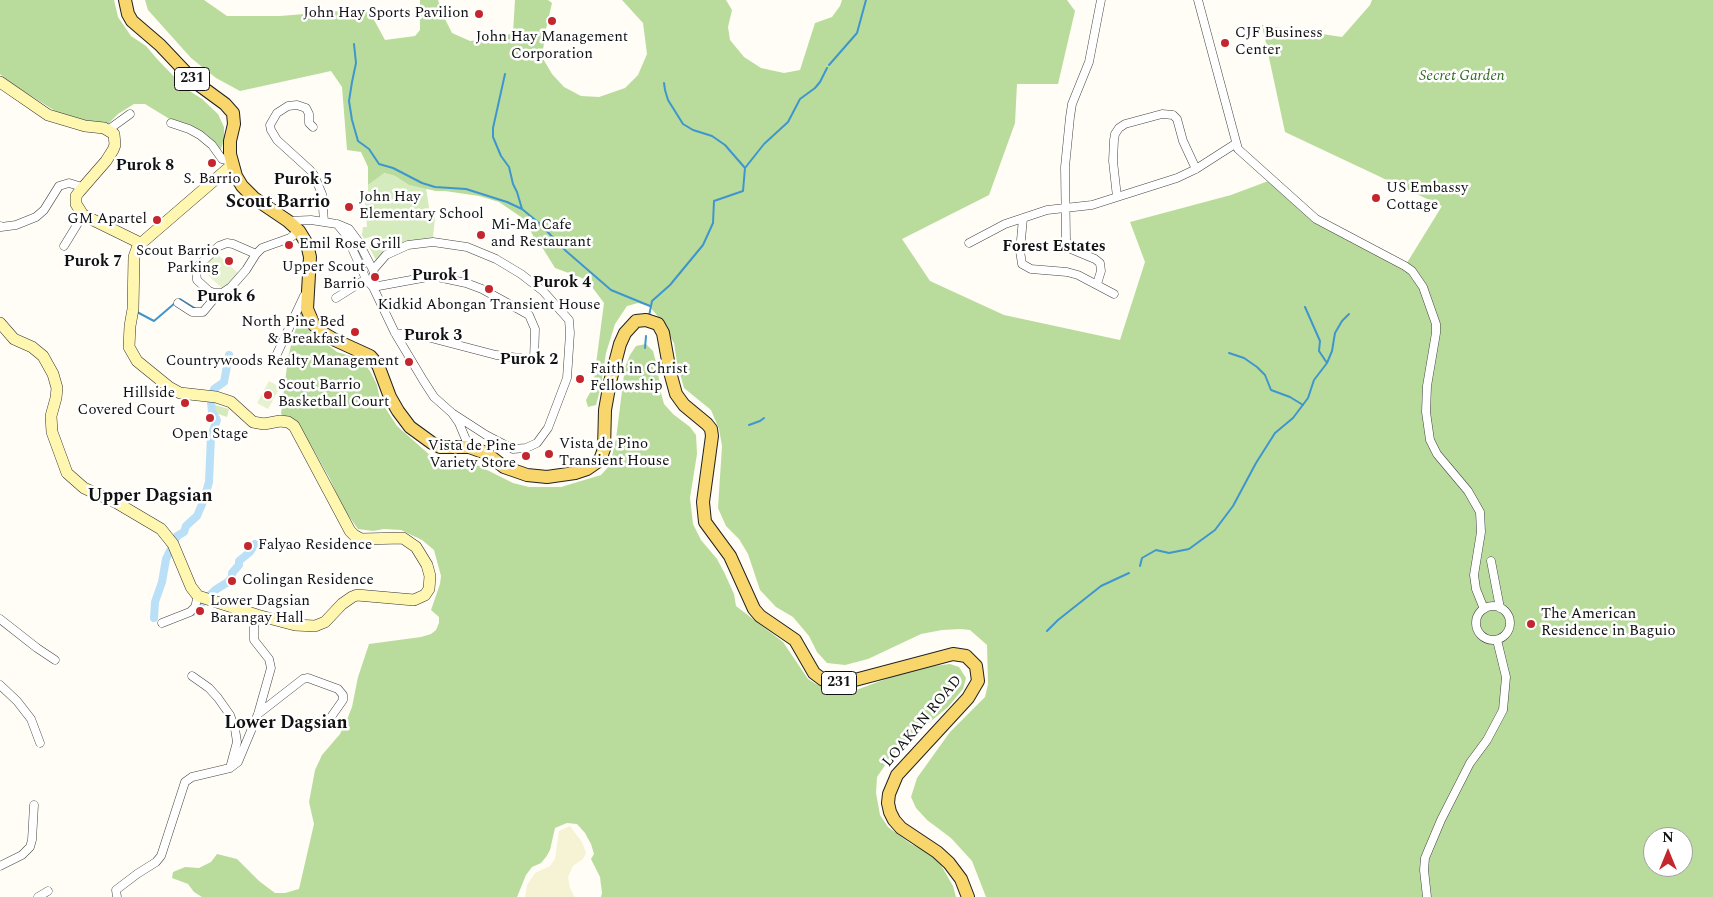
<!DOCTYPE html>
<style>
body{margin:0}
#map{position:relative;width:1713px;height:897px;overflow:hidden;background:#fffdf5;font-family:Spectral,serif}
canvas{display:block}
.north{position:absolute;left:1643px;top:827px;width:50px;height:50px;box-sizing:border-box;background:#fff;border:1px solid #a0a0a0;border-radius:50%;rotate:0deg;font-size:14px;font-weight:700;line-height:20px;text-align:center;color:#111}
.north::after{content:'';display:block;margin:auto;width:18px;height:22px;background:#c4262e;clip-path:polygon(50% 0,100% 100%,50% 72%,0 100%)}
</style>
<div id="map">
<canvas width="1713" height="897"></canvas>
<div class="north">N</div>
</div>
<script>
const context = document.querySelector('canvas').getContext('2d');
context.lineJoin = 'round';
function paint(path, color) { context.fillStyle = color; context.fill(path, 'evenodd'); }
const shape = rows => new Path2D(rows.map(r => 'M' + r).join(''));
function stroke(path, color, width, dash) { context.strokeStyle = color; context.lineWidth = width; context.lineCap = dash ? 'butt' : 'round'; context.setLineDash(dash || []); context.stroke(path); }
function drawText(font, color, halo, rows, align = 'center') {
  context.font = font + ' Spectral,serif'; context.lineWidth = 5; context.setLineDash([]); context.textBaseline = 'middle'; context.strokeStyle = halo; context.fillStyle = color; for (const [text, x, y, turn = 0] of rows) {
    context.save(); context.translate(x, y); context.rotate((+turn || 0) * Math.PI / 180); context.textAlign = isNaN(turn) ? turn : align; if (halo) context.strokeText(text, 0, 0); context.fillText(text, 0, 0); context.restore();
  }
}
paint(shape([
 [570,826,582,842,586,853,583,859,573,866,568,877,570,888,575,897,525,897,527,885,535,873,550,866,555,859,559,831]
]), '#f6f3d4');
paint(shape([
 [383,173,395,176,409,185,426,188,430,214,435,217,433,238,392,248,384,251,376,260,369,247,377,243,373,236,364,239,362,235,363,227,367,227,364,192,368,192,368,185],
 [215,405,229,409,227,417,215,413,213,411]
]), '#d5ebbd');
paint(shape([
 [0,0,114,0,118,17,131,36,146,46,158,60,185,88,202,99,218,114,224,127,224,140,220,152,213,140,205,133,176,123,145,104,134,104,118,114,109,123,98,126,63,116,9,82,0,74],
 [145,0,204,0,227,16,280,16,365,9,373,18,385,40,415,36,420,30,420,0,438,0,443,15,452,33,470,41,499,38,513,33,515,0,548,0,552,3,546,29,542,57,552,74,564,87,581,96,599,97,625,88,638,75,647,54,643,23,622,0,726,0,732,10,728,27,730,40,744,57,761,68,784,73,800,70,815,23,832,17,840,6,842,0,1067,0,1075,11,1058,84,1017,84,1015,123,989,195,902,239,930,281,1004,315,1120,340,1145,262,1130,222,1231,195,1271,180,1316,219,1405,266,1442,206,1285,132,1262,25,1342,37,1370,5,1372,0,1713,0,1713,897,986,897,972,861,951,838,927,820,916,808,911,797,917,778,950,732,985,697,988,684,987,645,970,630,961,629,942,630,921,634,868,659,845,665,827,663,817,652,809,636,793,617,776,607,760,590,748,554,739,539,726,526,718,508,722,446,719,429,711,410,684,388,677,363,674,343,661,320,649,306,638,303,627,306,615,324,606,353,601,386,596,405,588,407,586,400,593,387,604,303,592,287,582,278,555,268,542,247,536,241,524,219,499,202,479,196,445,191,436,191,409,185,395,176,384,173,368,185,368,167,361,152,347,150,342,87,331,71,240,91,216,78,191,58,148,10],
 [1653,837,1683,837,1683,867,1653,867],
 [302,309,309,331,337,352,360,359,370,371,377,385,380,400,397,426,432,457,473,463,513,483,529,487,561,487,601,475,610,465,616,439,625,367,630,355,636,346,646,344,653,351,657,366,661,393,664,404,673,414,690,427,696,435,697,454,690,498,693,524,701,540,717,559,724,572,734,594,736,606,783,642,808,679,816,684,827,689,848,693,894,676,934,666,950,664,959,667,966,678,963,689,948,707,901,746,888,761,877,777,876,793,880,815,888,827,911,844,930,853,941,865,953,886,956,897,601,897,602,893,600,877,591,859,594,854,591,844,585,833,577,824,567,823,555,828,550,850,546,857,541,863,532,867,526,875,517,897,202,897,194,892,188,884,172,878,173,872,185,867,199,868,211,862,217,854,237,859,259,881,275,893,285,893,299,889,314,824,309,802,315,770,322,755,340,734,348,717,352,707,358,677,369,644,421,637,431,634,436,630,439,623,439,617,431,610,440,584,441,576,434,550,422,540,401,530,384,529,373,531,358,529,343,508,330,479,312,447,298,426,281,414,288,358,292,341]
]), '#b9dc9c');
paint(shape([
 [215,252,239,274,224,290,200,268],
 [269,381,280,387,268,409,257,403]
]), '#e6f2cf');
stroke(shape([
 [354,44,356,63,352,82,349,101,352,120,358,141,369,149,379,164,393,168,422,183,435,187,466,189,507,202,522,209,539,223,566,251,611,290,650,306],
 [829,65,857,33,866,0],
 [505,74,493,128,493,137,501,156,509,167,513,184,517,192,522,209],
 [664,83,665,90,668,100,683,124,693,130,712,136,725,145,745,168],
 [179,300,180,299,196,309],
 [1305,307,1320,341,1319,351,1327,363],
 [137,312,154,321,175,303],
 [649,316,652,301,670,285,703,245,713,223,714,201,743,191,745,168,764,144,788,122,800,99,815,88,820,82,827,68],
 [645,348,646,336],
 [1229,353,1244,358,1257,367,1265,375,1271,390,1290,397,1303,405],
 [749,425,760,421,764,418],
 [1140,566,1142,558,1156,550,1169,553,1189,549,1215,530,1233,506,1256,463,1275,433,1293,418,1308,398,1314,380,1327,363,1332,351,1335,333,1342,321,1349,314],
 [1047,631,1058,620,1101,586,1129,573]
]), '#3f96cf', 2);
stroke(shape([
 [212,396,214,389,224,382,229,355],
 [193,612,215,590,228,582,232,577,232,573,239,565,239,561,250,552,255,544],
 [154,618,155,602,162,582,166,559,177,536,184,532,186,526,197,516,203,502,209,482,211,436,217,420,212,412,211,402]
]), '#b9e0f7', 8);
const street = shape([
 [1198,0,1238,149,1316,219,1405,266,1412,271,1423,287,1436,324,1436,333,1427,386,1426,412,1430,440,1437,454,1468,491,1480,512,1481,532,1474,575,1476,589,1484,609],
 [171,123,189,129,200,135,212,145,222,159,231,161],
 [313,127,309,123,309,114,306,108,297,105,288,106,277,113,270,125,271,130,277,140,310,170,314,175,322,194,324,222],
 [108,130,130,114],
 [1117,197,1113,161,1114,140,1115,134,1119,128,1125,124,1162,114,1173,115,1177,119,1183,141,1196,169],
 [1023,218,1020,251,1022,264,1031,269,1067,272,1078,275,1114,294],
 [288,221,311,220,337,224,349,229,358,241,373,270,375,277,373,287],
 [337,224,346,235,366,279,373,287,395,333,423,380,434,397,452,413,459,423,469,447],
 [0,226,1,227,16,225,36,217,44,210,59,186,69,183,82,187],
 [969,243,1005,224,1047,210,1092,205,1177,178,1196,169,1235,144],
 [64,246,83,215],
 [256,254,233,244,227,243,219,246,198,266,196,271,197,280,209,291,214,293,222,293,231,287,246,270,256,254,262,248,290,238,299,231],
 [373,270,386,255,408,245,433,242,467,247,496,259,521,274,543,291,569,320,570,333,567,378,548,428,537,443,526,448,513,449,486,435,452,413],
 [1097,284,1101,271,1100,263,1095,259,1071,249,1066,240,1065,167,1070,117,1072,104,1089,62,1101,0],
 [373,287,433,276,466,283,482,289,529,315,535,329,534,360,496,355,427,337,395,333],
 [336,298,366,279],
 [178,303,192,312,203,312,218,294],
 [276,356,304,296],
 [1491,561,1500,608],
 '1476 623a17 17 0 1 1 34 0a17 17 0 1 1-34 0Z',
 [0,619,37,648,55,660],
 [162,623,190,612,195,607,198,596],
 [192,676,209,688,218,698,230,715,235,729,237,742,230,768],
 [0,685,17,701,31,719,40,743],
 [258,714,303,679,308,678,338,689,343,695,343,700,331,717],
 [0,866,22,855,30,847,32,840,34,805],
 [38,897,48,891],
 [117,897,116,890,137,874,156,862,161,856,185,782,192,777,230,768,238,762,258,714,271,668,269,659,254,640,254,627,257,615],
 [1427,897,1424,870,1425,858,1441,820,1470,763,1487,740,1503,710,1506,677,1497,640]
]);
const secondary = shape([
 [0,82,48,115,85,126,104,128,114,134,115,145,113,150,106,161,79,192,76,196,76,204,83,215,140,243],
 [0,323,14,339,32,347,43,356,53,374,57,388,56,398,51,416,52,432,67,473,84,488,117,503,161,529,173,544,191,587,198,596,257,615,295,625,315,626,325,622,342,604,352,597,357,595,414,600,425,595,429,589,430,576,427,565,416,547,403,538,361,539,354,535,350,531,294,426,288,422,280,421,264,424,253,422,231,402,216,397,180,393,169,387,137,361,129,347,130,326,133,309,134,257,138,246,232,165]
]);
const primary = shape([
 [125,0,128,14,132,21,160,45,195,82,225,104,233,113,234,124,230,141,230,154,236,176,242,186,254,198,288,221,299,231,307,244,310,257,307,309,314,325,323,333,335,340,370,356,378,365,390,397,398,411,410,427,432,443,440,447,469,447,486,453,504,467,527,475,547,477,575,473,587,469,600,460,604,449,605,410,610,382,620,344,625,333,636,321,646,320,658,324,663,333,670,372,676,394,684,405,707,424,711,429,712,436,703,502,705,522,730,556,754,609,760,616,795,640,814,673,822,679,831,683,851,681,953,654,966,656,976,666,978,681,968,698,897,775,889,794,888,803,890,812,894,820,901,828,937,852,949,863,961,879,968,897]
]);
stroke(street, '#444', 9);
stroke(secondary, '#333', 12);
stroke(primary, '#222', 14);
stroke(street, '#fff', 8);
stroke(secondary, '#fff6b0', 11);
stroke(primary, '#f9d66b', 12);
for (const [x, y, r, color] of [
 [479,14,5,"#c4262e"],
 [552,21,5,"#c4262e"],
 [1225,43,5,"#c4262e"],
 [212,163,5,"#c4262e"],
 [1376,198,5,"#c4262e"],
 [349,207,5,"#c4262e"],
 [157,220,5,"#c4262e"],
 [481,235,5,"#c4262e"],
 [289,245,5,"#c4262e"],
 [229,261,5,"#c4262e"],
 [375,277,5,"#c4262e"],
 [489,289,5,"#c4262e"],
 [355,332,5,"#c4262e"],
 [409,362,5,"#c4262e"],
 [580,379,5,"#c4262e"],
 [268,395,5,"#c4262e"],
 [185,403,5,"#c4262e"],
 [210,418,5,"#c4262e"],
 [549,454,5,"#c4262e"],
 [526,456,5,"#c4262e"],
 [248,546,5,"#c4262e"],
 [232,581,5,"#c4262e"],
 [200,611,5,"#c4262e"],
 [1531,624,5,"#c4262e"]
]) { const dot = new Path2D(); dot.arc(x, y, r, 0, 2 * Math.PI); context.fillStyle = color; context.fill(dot); stroke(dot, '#fff', 2); }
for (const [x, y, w] of [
 [192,79,35],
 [839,683,35]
]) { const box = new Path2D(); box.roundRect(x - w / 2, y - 11.5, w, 23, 4); context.fillStyle = '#fff'; context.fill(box); stroke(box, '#111', 1); }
drawText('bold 14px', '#111', null, [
 ["231",192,79],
 ["231",839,683]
]);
drawText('15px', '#111', '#fff', [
 ["John Hay Sports Pavilion",469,14,"right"],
 ["CJF Business",1235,34],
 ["Center",1235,51],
 ["John Hay Management",552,38,"center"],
 ["Corporation",552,55,"center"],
 ["S. Barrio",212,180,"center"],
 ["US Embassy",1386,189],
 ["Cottage",1386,206],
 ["John Hay",359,198],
 ["Elementary School",359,215],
 ["GM Apartel",147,220,"right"],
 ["Mi-Ma Cafe",491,226],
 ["and Restaurant",491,243],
 ["Emil Rose Grill",299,245],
 ["Scout Barrio",219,252,"right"],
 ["Parking",219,269,"right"],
 ["Upper Scout",365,268,"right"],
 ["Barrio",365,285,"right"],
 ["Kidkid Abongan Transient House",489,306,"center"],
 ["North Pine Bed",345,323,"right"],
 ["& Breakfast",345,340,"right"],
 ["Countrywoods Realty Management",399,362,"right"],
 ["Faith in Christ",590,370],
 ["Fellowship",590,387],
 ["Scout Barrio",278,386],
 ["Basketball Court",278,403],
 ["Hillside",175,394,"right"],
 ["Covered Court",175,411,"right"],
 ["Open Stage",210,435,"center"],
 ["Vista de Pino",559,445],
 ["Transient House",559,462],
 ["Vista de Pine",516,447,"right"],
 ["Variety Store",516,464,"right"],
 ["Falyao Residence",258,546],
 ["Colingan Residence",242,581],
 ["Lower Dagsian",210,602],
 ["Barangay Hall",210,619],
 ["The American",1541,615],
 ["Residence in Baguio",1541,632]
], 'left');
drawText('italic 15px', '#2f6b1f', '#fff', [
 ["Secret Garden",1462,77]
]);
drawText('15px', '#111', '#fff', [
 ["LOAKAN ROAD",923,722,-50]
]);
drawText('bold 16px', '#111', '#fff', [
 ["Purok 8",145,167],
 ["Purok 5",303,181],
 ["Forest Estates",1054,248],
 ["Purok 7",93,263],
 ["Purok 1",441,277],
 ["Purok 4",562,284],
 ["Purok 6",226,298],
 ["Purok 3",433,337],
 ["Purok 2",529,361]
]);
drawText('bold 18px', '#111', '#fff', [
 ["Scout Barrio",278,203],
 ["Upper Dagsian",150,497],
 ["Lower Dagsian",286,724]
]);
</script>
